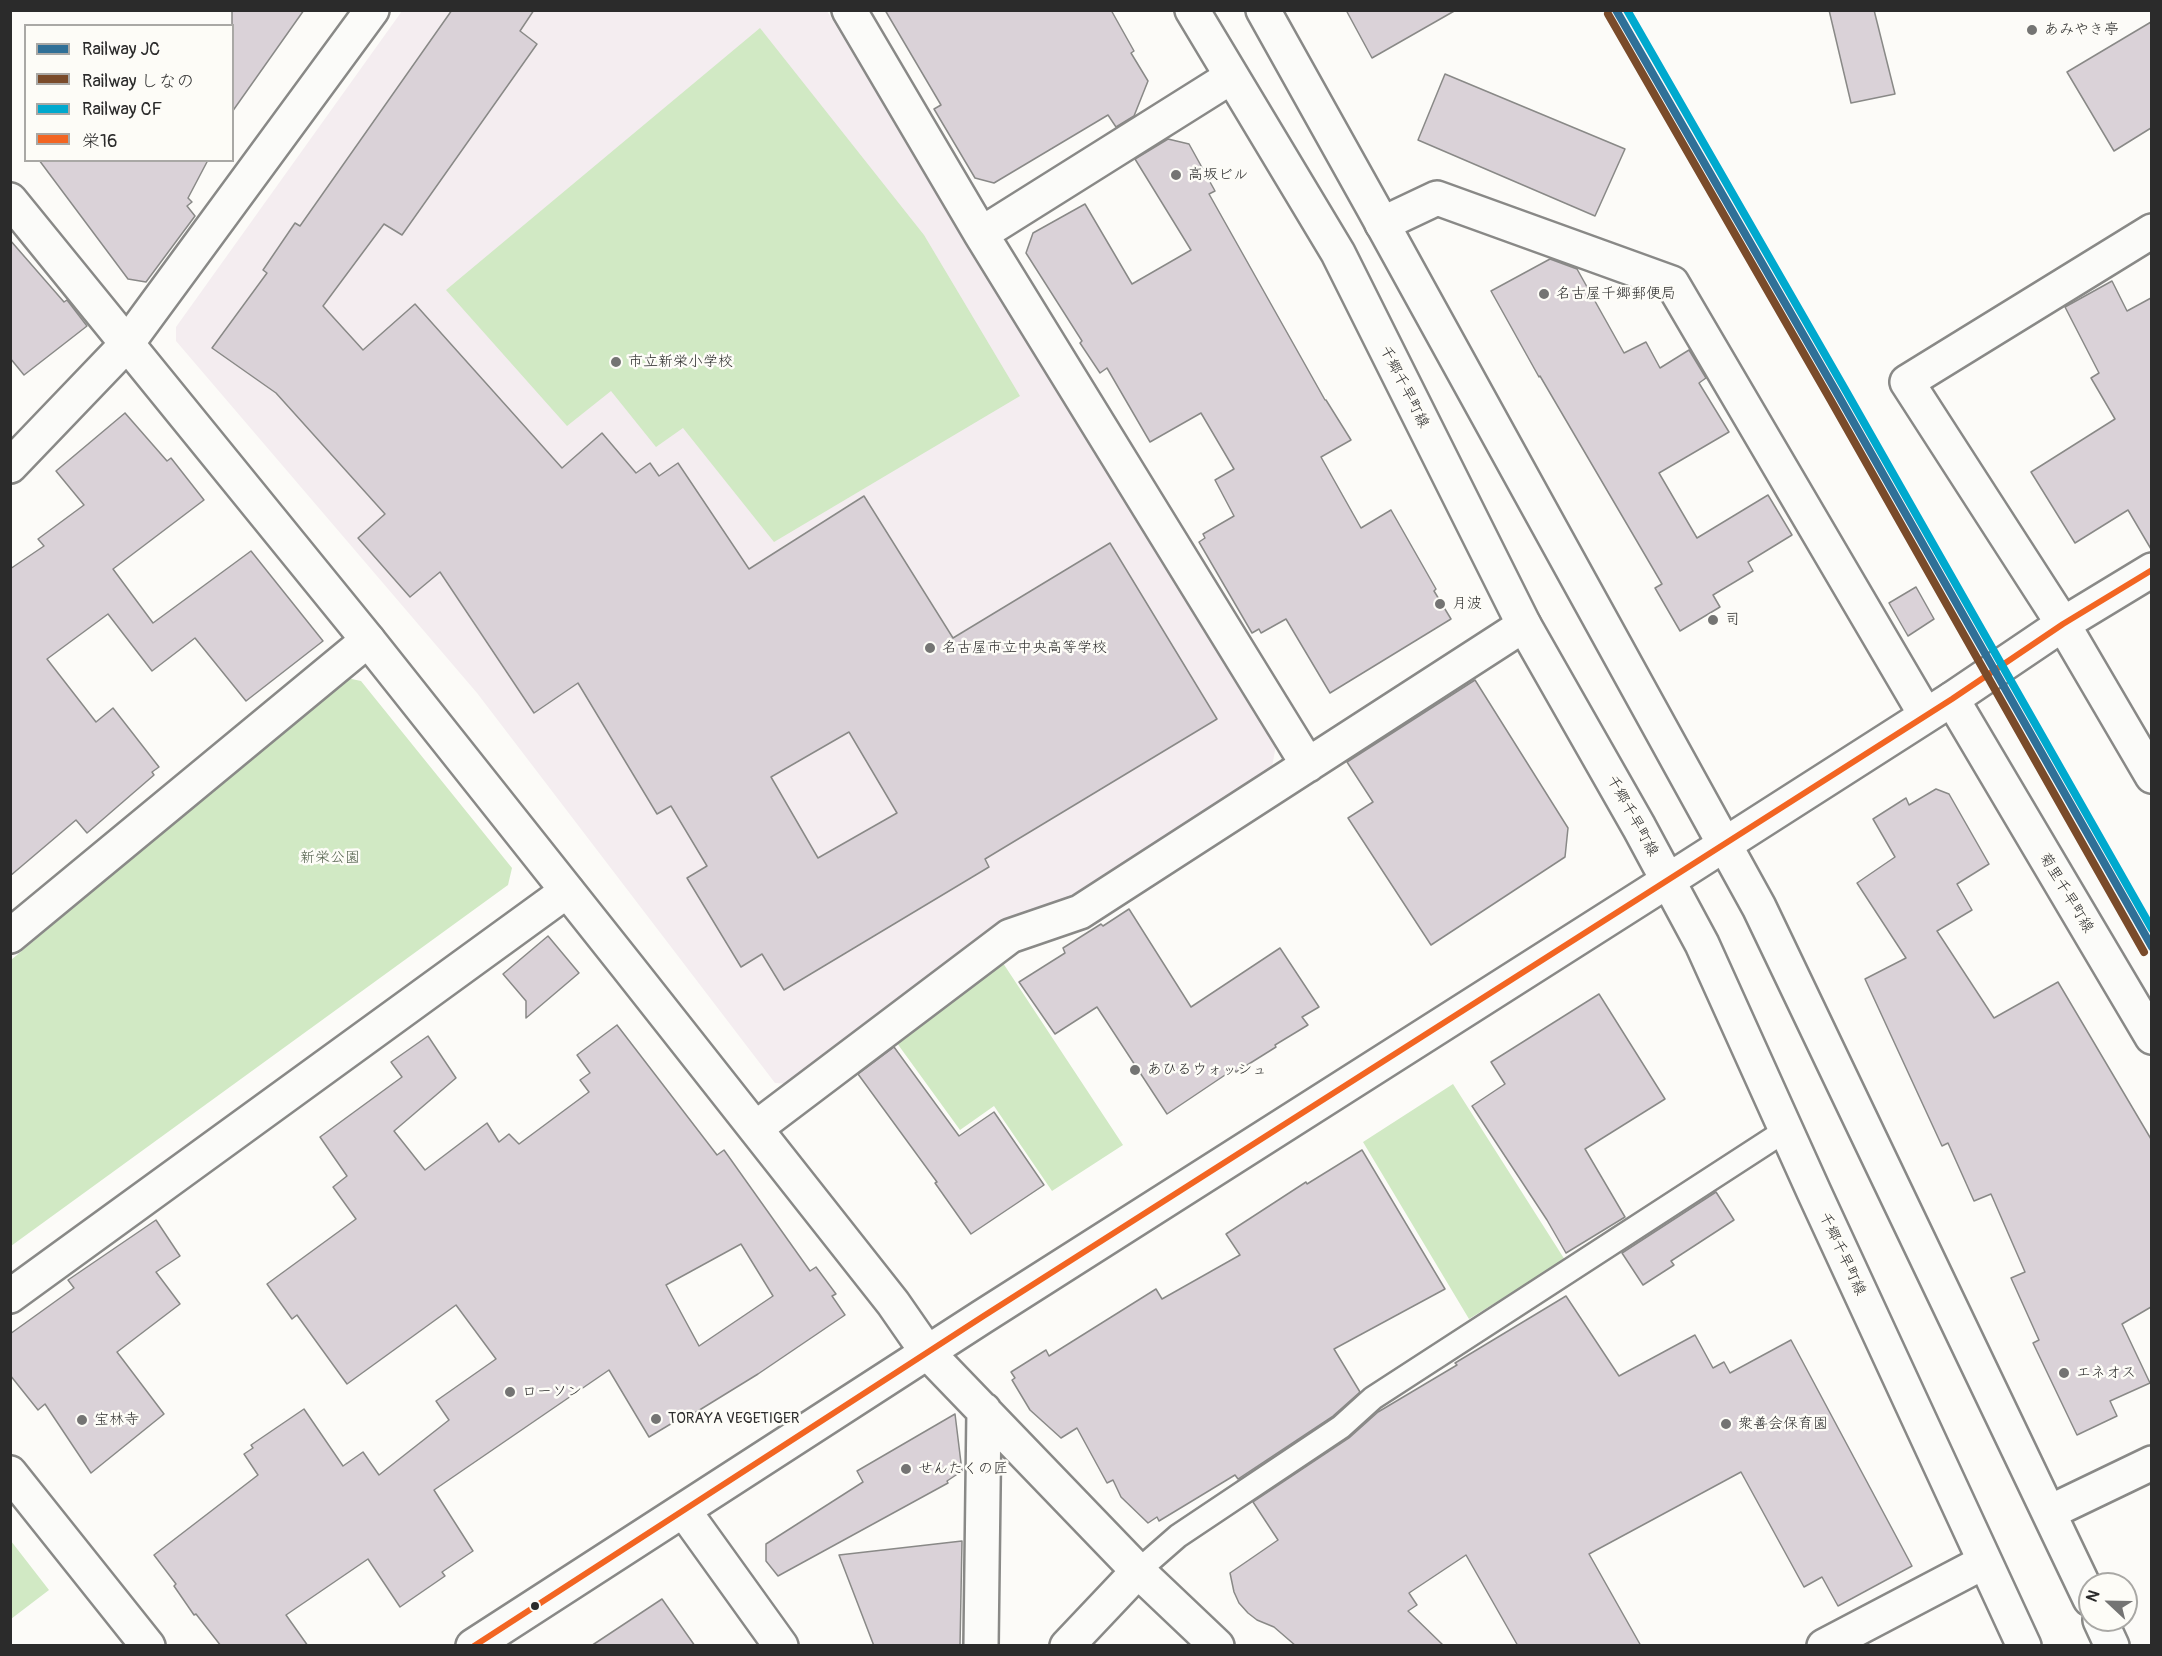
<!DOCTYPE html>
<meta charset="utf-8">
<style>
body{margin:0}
#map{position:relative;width:2162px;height:1656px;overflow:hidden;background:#fcfbf8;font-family:Pangolin,"Klee One",sans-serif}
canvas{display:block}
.frame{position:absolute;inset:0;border:12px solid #2b2b2b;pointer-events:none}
.legend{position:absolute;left:24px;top:24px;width:210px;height:138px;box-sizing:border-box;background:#fdfcf7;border:2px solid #a9a8a5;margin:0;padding:8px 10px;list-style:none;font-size:18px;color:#2b2b2b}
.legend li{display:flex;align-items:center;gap:12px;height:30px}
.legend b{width:30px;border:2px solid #a9a8a5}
.north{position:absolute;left:2078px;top:1572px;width:60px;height:60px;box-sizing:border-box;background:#fdfcf7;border:2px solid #a9a8a5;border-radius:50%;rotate:292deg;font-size:16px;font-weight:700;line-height:24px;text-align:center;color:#2b2b2b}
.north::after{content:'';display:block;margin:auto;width:21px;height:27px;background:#747473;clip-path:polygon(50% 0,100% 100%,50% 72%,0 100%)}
</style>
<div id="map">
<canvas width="2162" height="1656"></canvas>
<div class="frame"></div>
<ul class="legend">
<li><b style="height:8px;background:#307097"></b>Railway JC</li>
<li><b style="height:8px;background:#7a4b2a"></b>Railway しなの</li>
<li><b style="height:8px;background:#00a9ce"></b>Railway CF</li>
<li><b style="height:8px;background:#f26522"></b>栄16</li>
</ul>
<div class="north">N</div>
</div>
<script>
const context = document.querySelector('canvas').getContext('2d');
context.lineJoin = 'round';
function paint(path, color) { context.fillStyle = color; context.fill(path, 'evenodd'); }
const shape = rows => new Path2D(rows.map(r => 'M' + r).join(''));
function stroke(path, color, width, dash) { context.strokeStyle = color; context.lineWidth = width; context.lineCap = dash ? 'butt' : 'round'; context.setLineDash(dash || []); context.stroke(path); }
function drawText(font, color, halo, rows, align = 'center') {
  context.font = font + ' Pangolin,"Klee One",sans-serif'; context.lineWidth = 5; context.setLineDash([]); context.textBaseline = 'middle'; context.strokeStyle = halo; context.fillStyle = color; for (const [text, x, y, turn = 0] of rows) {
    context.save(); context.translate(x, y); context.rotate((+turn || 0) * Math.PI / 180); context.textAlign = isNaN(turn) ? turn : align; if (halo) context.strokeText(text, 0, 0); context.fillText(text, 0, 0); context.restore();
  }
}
paint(shape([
 [402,11,827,11,1051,382,1276,745,1271,773,1088,893,999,923,792,1084,775,1083,477,693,176,341,176,327]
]), '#f4edf0');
paint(shape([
 [760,28,924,235,1020,396,774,542,683,428,656,447,611,391,567,426,446,290],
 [347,678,361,681,512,868,508,885,11,1246,11,960],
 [999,957,1123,1145,1052,1191,994,1106,960,1130,894,1039],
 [1453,1084,1565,1260,1469,1319,1363,1142],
 [11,1541,49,1590,11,1619,10,1619]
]), '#d1e9c4');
const building = shape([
 [232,10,304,10,232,112,232,10],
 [452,10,534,10,520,31,537,44,402,235,384,224,323,306,363,350,415,304,562,468,602,433,636,473,650,463,659,476,678,463,749,569,864,496,953,638,1110,543,1217,719,985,859,989,867,784,990,762,954,741,967,687,878,707,866,671,806,657,814,578,683,534,713,440,572,410,597,358,538,385,514,276,393,212,348,267,273,263,270,295,223,300,226,452,10],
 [849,732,897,813,818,858,771,777,849,732],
 [885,10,1111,10,1134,51,1131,53,1148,81,1134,116,1116,127,1108,115,994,183,975,178,934,109,941,105,885,10],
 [1346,10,1456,10,1372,58,1346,10],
 [1829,10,1874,10,1895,94,1851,103,1829,10],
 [2151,22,2151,128,2114,151,2067,72,2151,22],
 [1445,74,1625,149,1595,216,1418,140,1445,74],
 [1168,139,1189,144,1215,191,1209,194,1325,400,1326,400,1351,440,1321,457,1361,528,1391,510,1436,589,1434,591,1451,619,1330,693,1286,619,1261,633,1259,629,1252,633,1199,542,1205,538,1203,534,1234,516,1215,480,1234,469,1201,413,1150,442,1107,368,1100,373,1080,343,1082,341,1026,253,1033,233,1085,204,1132,284,1191,250,1135,159,1168,139],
 [39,160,208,160,188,198,192,202,187,206,195,216,146,282,128,279,39,160],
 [10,240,64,302,67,300,87,326,24,375,10,358,10,240],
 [1550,259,1577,269,1624,353,1646,342,1660,368,1689,350,1706,378,1699,383,1729,432,1659,473,1697,538,1768,495,1792,535,1748,562,1753,571,1713,595,1720,607,1680,631,1655,588,1662,584,1540,376,1539,377,1491,291,1550,259],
 [2112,281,2127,311,2151,298,2151,549,2128,510,2075,543,2031,472,2115,419,2091,378,2099,373,2065,307,2112,281],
 [125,413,167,461,171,458,204,500,113,569,153,623,251,551,323,641,246,701,195,638,152,671,108,614,47,659,96,722,113,708,159,767,152,772,154,775,87,833,76,820,10,876,10,569,44,546,38,539,84,505,56,471,125,413],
 [1916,587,1934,619,1908,636,1889,603,1916,587],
 [1475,680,1568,828,1565,857,1431,945,1348,818,1373,802,1347,762,1475,680],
 [1936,789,1949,794,1989,864,1957,884,1972,910,1937,931,1994,1018,2058,982,2151,1139,2151,1307,2122,1324,2150,1383,2110,1401,2117,1416,2077,1435,2033,1343,2039,1340,2011,1278,2025,1272,1991,1194,1974,1201,1948,1143,1942,1146,1865,979,1906,958,1857,883,1895,857,1873,819,1906,798,1909,805,1936,789],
 [1129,909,1191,1007,1280,948,1319,1007,1302,1017,1308,1025,1275,1045,1276,1047,1236,1072,1234,1069,1167,1114,1097,1007,1055,1034,1019,982,1065,953,1063,948,1101,924,1103,926,1129,909],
 [548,936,579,973,526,1018,526,1001,503,974,548,936],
 [1599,994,1665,1099,1585,1149,1625,1217,1566,1253,1547,1220,1472,1106,1505,1084,1491,1062,1599,994],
 [617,1025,717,1155,724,1150,810,1271,816,1267,836,1294,832,1296,845,1315,758,1374,680,1422,679,1419,649,1437,609,1370,434,1490,473,1551,442,1572,445,1576,400,1607,368,1559,286,1615,308,1646,221,1646,196,1614,194,1615,174,1586,176,1584,154,1555,258,1475,244,1454,253,1448,251,1445,304,1409,343,1466,363,1452,379,1475,449,1420,436,1401,496,1359,456,1305,347,1384,297,1315,292,1319,267,1284,356,1219,333,1187,347,1176,320,1137,402,1077,391,1062,428,1036,456,1078,394,1131,425,1170,487,1123,499,1142,509,1134,519,1144,589,1092,580,1080,590,1073,577,1055,617,1025],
 [741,1244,773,1296,699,1346,666,1285,741,1244],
 [894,1047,959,1136,994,1112,1044,1185,971,1234,935,1183,937,1182,858,1074,894,1047],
 [1362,1150,1445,1289,1334,1349,1360,1392,1333,1416,1238,1479,1235,1475,1159,1521,1157,1517,1148,1523,1121,1497,1113,1480,1107,1483,1077,1428,1061,1438,1030,1410,1012,1380,1015,1378,1011,1372,1046,1350,1049,1356,1156,1289,1162,1299,1240,1255,1226,1234,1306,1182,1307,1184,1362,1150],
 [1716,1192,1734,1220,1671,1261,1674,1265,1643,1285,1622,1253,1716,1192],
 [156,1220,180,1256,156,1272,180,1304,117,1352,164,1414,91,1473,45,1404,38,1410,10,1375,10,1334,74,1288,68,1280,156,1220],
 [1566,1296,1619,1376,1695,1335,1713,1368,1724,1362,1730,1373,1791,1340,1912,1566,1838,1606,1822,1577,1804,1587,1741,1472,1589,1554,1641,1646,1518,1646,1466,1555,1409,1593,1417,1605,1408,1611,1444,1646,1296,1646,1274,1627,1257,1620,1248,1613,1239,1603,1234,1592,1230,1573,1278,1540,1253,1502,1349,1438,1378,1412,1457,1365,1455,1363,1566,1296],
 [955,1414,962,1471,947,1481,948,1483,778,1576,766,1561,766,1544,863,1482,857,1471,955,1414],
 [962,1541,960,1646,874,1646,839,1555,962,1541],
 [662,1599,695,1646,591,1646,662,1599]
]);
paint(building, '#dad2d8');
stroke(building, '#898987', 1.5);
const service = shape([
 [1138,1571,1178,1536,1341,1427,1373,1398,1786,1130]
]);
const minor = shape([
 [849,10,981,234,1308,765],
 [1382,224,1437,198,1672,283,1925,714],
 [2152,231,1907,382,2063,624,2152,776],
 [981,234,1231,77],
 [10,466,126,345,372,10],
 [1952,699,2152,1037],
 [10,936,368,640],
 [756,1128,1010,936,1080,912,1524,625],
 [10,1296,567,891],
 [927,1352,1138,1571,1217,1646],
 [684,1511,781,1646],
 [2050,1512,2152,1463],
 [981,1646,984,1410],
 [1067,1646,1138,1571],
 [1824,1646,1984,1562]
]);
const tertiary = shape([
 [1192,10,1338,253,1524,625,1639,827,1702,944,1814,1192,2024,1646],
 [1263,10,1373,207,1759,907,2090,1599],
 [10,200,368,640,627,966,893,1303,927,1352],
 [10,1473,148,1646],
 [2100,1620,2112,1646]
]);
const trunk = shape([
 [473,1646,982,1317,1669,880,1952,699,2063,624,2152,570]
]);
stroke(service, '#898987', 27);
stroke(minor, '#898987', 38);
stroke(tertiary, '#898987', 38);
stroke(trunk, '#898987', 38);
stroke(service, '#fbfbf9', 22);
stroke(minor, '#fbfbf9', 33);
stroke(tertiary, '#fbfbf9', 33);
stroke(trunk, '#fbfbf9', 33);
stroke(shape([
 [474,1646,982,1317,1952,699,2063,624,2152,570]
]), '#f26522', 6);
stroke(shape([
 [1616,10,1838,395,2152,947]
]), '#307097', 8);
stroke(shape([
 [1608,14,1830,399,2144,952]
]), '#7a4b2a', 8);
stroke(shape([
 [1627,10,1846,391,2152,929]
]), '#00a9ce', 8);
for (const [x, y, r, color] of [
 [2032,30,6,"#747473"],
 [1176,175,6,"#747473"],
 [1544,294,6,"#747473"],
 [616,362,6,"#747473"],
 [1440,604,6,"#747473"],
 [1713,620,6,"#747473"],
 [930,648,6,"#747473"],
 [1135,1070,6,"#747473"],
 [2064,1373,6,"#747473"],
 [510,1392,6,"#747473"],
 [656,1419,6,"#747473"],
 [82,1420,6,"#747473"],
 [1726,1424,6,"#747473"],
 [906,1469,6,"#747473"],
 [535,1606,5,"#2b2b2b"]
]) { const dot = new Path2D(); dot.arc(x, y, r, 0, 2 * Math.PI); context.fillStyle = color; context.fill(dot); stroke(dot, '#fdfcf7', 2); }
drawText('15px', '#2b2b2b', '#fdfcf7', [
 ["あみやき亭",2044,30],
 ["高坂ビル",1188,175],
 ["名古屋千郷郵便局",1556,294],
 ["市立新栄小学校",628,362],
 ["月波",1452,604],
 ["司",1725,620],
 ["名古屋市立中央高等学校",942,648],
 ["あひるウォッシュ",1147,1070],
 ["エネオス",2076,1373],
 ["ローソン",522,1392],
 ["TORAYA VEGETIGER",668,1419],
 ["宝林寺",94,1420],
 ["衆善会保育園",1738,1424],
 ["せんたくの匠",918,1469]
], 'left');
drawText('15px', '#2b2b2b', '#fdfcf7', [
 ["千郷千早町線",1404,387,63],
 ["千郷千早町線",1632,816,61],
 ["菊里千早町線",2066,893,59],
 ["千郷千早町線",1842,1254,65]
]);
drawText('15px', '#52604c', '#fdfcf7', [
 ["新栄公園",330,858]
]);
</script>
